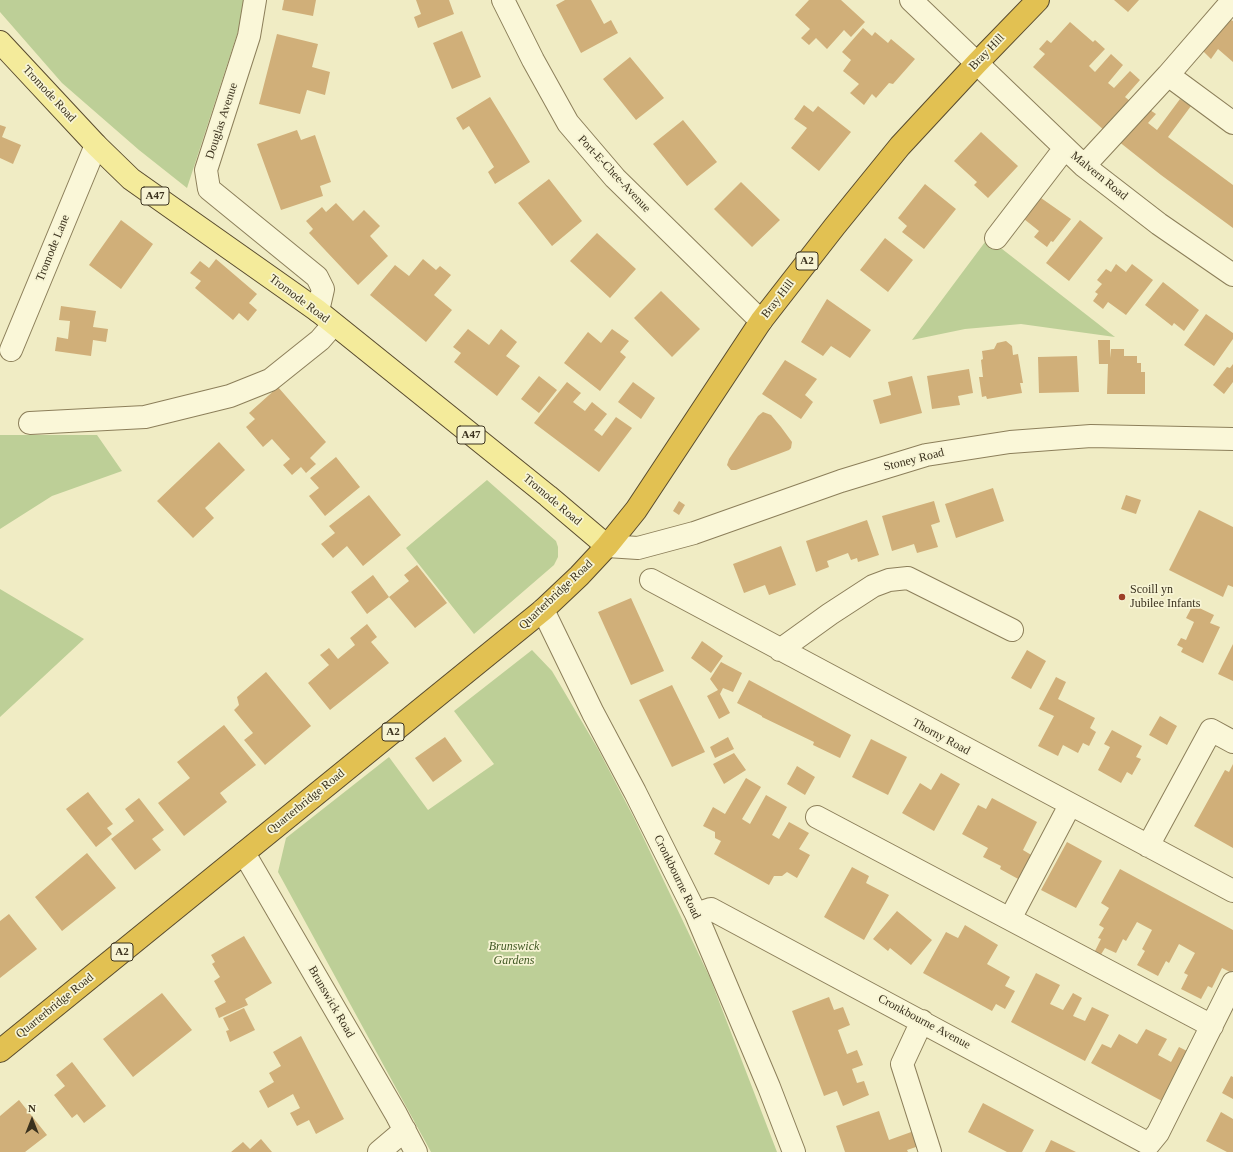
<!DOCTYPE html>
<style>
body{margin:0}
#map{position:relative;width:1233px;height:1152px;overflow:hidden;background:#f0ecc4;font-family:"Times New Roman",serif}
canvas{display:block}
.north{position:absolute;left:12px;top:1100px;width:40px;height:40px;-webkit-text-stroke:3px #f7f4d4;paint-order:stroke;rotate:0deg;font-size:11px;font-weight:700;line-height:16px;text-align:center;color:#3b321e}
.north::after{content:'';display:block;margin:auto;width:14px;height:18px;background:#3b321e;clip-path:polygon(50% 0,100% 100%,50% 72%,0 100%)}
</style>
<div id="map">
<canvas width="1233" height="1152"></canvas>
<div class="north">N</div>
</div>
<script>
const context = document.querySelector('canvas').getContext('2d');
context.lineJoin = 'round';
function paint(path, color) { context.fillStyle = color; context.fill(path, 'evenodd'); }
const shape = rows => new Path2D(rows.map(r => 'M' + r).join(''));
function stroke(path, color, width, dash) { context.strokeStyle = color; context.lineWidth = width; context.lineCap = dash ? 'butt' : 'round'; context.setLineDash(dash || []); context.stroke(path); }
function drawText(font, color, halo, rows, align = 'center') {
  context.font = font + ' "Times New Roman",serif'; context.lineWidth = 3.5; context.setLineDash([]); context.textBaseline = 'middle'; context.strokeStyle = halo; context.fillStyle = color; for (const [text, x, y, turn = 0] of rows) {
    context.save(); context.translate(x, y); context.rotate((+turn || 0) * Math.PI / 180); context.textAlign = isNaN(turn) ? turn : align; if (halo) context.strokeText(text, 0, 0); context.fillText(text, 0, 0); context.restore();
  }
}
paint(shape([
 [0,0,244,0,241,22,187,188,139,150,62,83,0,12],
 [988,238,1115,337,1021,324,965,329,912,340],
 [0,435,97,435,122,471,52,496,0,529],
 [487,480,556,541,558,547,558,557,554,565,474,634,406,548],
 [0,589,84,639,0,717],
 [532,650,552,671,598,749,634,818,710,978,777,1152,431,1152,278,872,286,838,389,757,428,810,494,764,454,711]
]), '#bdcf97');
paint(shape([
 [284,0,316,0,313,16,282,10],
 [416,0,449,0,454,14,418,28,414,17,421,14],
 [565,0,591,0,604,24,611,20,618,33,581,53,556,5],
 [809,0,841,0,865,22,851,37,844,30,827,49,816,38,809,45,801,38,810,29,795,15],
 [1114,0,1139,0,1128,12],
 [1229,19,1233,21,1233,62,1218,49,1211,59,1201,49],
 [1070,22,1093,42,1095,40,1105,49,1089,66,1095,72,1111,54,1123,65,1108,83,1114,88,1130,71,1140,80,1125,97,1130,101,1105,131,1033,67,1045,54,1039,49,1047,40,1051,43],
 [863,28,872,36,875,32,888,43,891,39,915,59,893,84,889,83,876,98,872,94,864,105,850,93,859,84,843,71,851,60,842,52],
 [462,31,481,77,452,89,433,43],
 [277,34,318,44,312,67,330,72,325,95,307,90,300,114,259,104],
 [630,57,664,98,636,120,603,79],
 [490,97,530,162,495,184,488,172,494,167,469,126,463,130,456,118],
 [1180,99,1191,106,1168,137,1233,185,1233,228,1161,175,1118,141,1147,108,1156,114,1148,123,1157,130],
 [804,105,813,112,818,106,851,132,819,171,791,148,807,128,794,119],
 [683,120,717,162,687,186,653,144],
 [0,125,6,127,2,137,21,145,13,164,0,158],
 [297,130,301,140,315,135,331,182,320,186,323,196,281,210,257,144],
 [981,132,1018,166,988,198,974,185,977,182,954,161],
 [549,179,582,221,552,246,518,203],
 [741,182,780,220,752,247,714,209],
 [925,184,956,209,924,249,902,232,907,226,898,218],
 [1041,198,1071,219,1053,242,1051,241,1047,247,1034,237,1039,231,1024,219],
 [336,203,353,221,364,210,380,226,370,236,388,256,358,285,309,233,313,229,306,221,322,207,326,212],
 [121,220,153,244,121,289,89,265],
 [1080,220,1103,238,1069,281,1046,263],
 [597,233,636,269,610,298,570,261],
 [885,238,913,260,888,292,860,270],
 [216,259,257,294,249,303,257,310,248,321,239,313,233,320,195,288,201,281,190,273,200,261,209,268],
 [423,259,436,270,440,266,451,275,434,295,452,310,426,342,370,295,395,265,409,276],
 [1116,264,1126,272,1132,264,1153,280,1126,315,1108,302,1103,309,1093,301,1098,294,1095,292,1102,284,1097,280,1106,269,1111,272],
 [1163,282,1199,310,1184,331,1174,323,1172,326,1145,305],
 [661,291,700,329,672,357,634,318],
 [827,299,871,330,850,358,831,346,823,356,801,342],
 [61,306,96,311,93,327,108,329,106,342,93,340,91,356,55,351,57,337,68,339,70,321,59,320],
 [1206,314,1233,333,1233,339,1214,366,1184,345],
 [468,329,489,345,501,329,517,342,506,356,520,366,497,396,454,362,461,353,453,347],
 [612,329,629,341,620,352,626,357,600,391,564,363,588,332,601,343],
 [1098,340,1110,340,1110,358,1111,349,1124,349,1124,356,1137,356,1137,363,1141,363,1141,372,1145,372,1145,394,1107,394,1108,364,1099,364],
 [1006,341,1012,346,1013,355,1018,354,1023,383,1020,383,1022,393,987,399,986,396,982,397,979,377,983,377,981,360,983,359,982,351,994,349,997,343],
 [1077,356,1079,392,1039,393,1038,357],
 [785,360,817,379,805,395,813,402,801,419,762,394],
 [1233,364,1233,382,1224,394,1213,385,1227,367,1230,368],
 [969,369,973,393,958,396,960,405,932,409,927,376],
 [539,376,557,390,539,413,521,399],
 [912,376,922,413,880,424,873,400,891,395,888,382],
 [567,382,581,393,573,402,585,411,592,402,607,414,594,430,602,436,616,417,632,428,599,472,534,423],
 [633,382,655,398,641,419,618,402],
 [278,387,326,442,310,458,316,464,306,473,301,467,292,475,283,465,290,459,272,439,263,447,246,427,255,419,249,413],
 [763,412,771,415,781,427,792,442,791,448,789,450,736,470,731,470,727,465,729,459,758,416],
 [219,442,245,470,205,508,214,518,193,538,157,501],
 [336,457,360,487,325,516,309,496,319,488,310,478],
 [993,488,1004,521,956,538,945,504],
 [369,495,401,535,363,566,347,546,333,558,321,544,335,533,329,526],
 [1126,495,1141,500,1136,514,1121,509],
 [679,501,685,505,679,515,673,511],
 [934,501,940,522,931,525,938,547,917,553,914,544,892,551,882,516],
 [1199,510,1233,527,1233,587,1228,585,1223,597,1169,570],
 [867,520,879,555,858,562,857,558,851,560,848,553,827,561,829,567,816,572,806,541],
 [781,546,796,585,769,595,765,585,744,593,733,564],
 [417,565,447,603,415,628,389,597,367,614,351,592,373,575,389,597,409,581,404,575],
 [631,598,664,671,631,685,598,612],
 [1193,605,1214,615,1210,623,1220,627,1203,663,1181,652,1183,648,1177,645,1181,638,1186,640,1194,622,1186,618],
 [367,624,377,637,371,642,389,663,330,710,308,683,329,665,320,655,329,648,338,659,355,645,350,638],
 [702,641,723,656,711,673,691,658],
 [1233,644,1233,681,1218,674],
 [1027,650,1046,661,1031,689,1011,678],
 [721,662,742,673,733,692,723,688,720,694,730,713,719,719,707,696,718,690,710,679],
 [266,672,311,726,265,765,244,740,253,733,234,710,239,705,237,697],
 [1056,677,1066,682,1058,699,1095,718,1090,728,1096,732,1089,746,1083,743,1078,753,1063,745,1058,756,1038,746,1054,716,1039,709],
 [749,680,851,735,840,758,813,745,814,742,762,717,762,716,737,703],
 [672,685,705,752,672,767,639,700],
 [1160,716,1177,726,1167,745,1149,735],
 [224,725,256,765,220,793,227,802,184,836,158,803,190,778,177,762],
 [1112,730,1142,746,1136,757,1141,759,1132,775,1127,772,1121,783,1098,770,1110,747,1104,744],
 [445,737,462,761,433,782,415,758],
 [728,737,734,749,715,758,710,747],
 [871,739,907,757,888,795,852,777],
 [734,753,746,770,724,784,713,764],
 [1233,764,1233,848,1194,826,1225,770,1229,772],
 [797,766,815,777,805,795,787,784],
 [941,773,960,784,934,831,902,813,920,783,931,790],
 [746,778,761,787,742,819,750,824,766,795,787,807,772,835,779,839,789,822,809,833,799,849,810,855,797,878,787,872,782,876,774,876,769,885,714,854,721,841,715,838,715,832,703,826,713,807,725,814],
 [88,792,113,824,107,828,112,834,96,847,66,809],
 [139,798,164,830,152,839,161,850,135,870,111,839,134,821,125,809],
 [992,798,1037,822,1023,850,1033,856,1020,880,1000,869,1001,866,983,857,988,848,962,834,978,805,986,809],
 [1067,842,1102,861,1076,908,1041,890],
 [87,853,116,888,62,931,35,897],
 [852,867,869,876,866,883,889,895,864,940,824,917],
 [1120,869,1233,930,1233,970,1232,973,1222,968,1212,988,1208,986,1201,999,1181,989,1188,975,1184,973,1195,953,1179,944,1169,963,1166,961,1158,976,1137,965,1145,951,1142,949,1152,930,1137,922,1126,941,1123,939,1116,953,1105,948,1100,956,1094,953,1101,939,1098,938,1104,928,1099,925,1109,908,1101,903],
 [897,911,932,940,911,965,890,948,888,951,873,939],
 [9,914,37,949,0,978,0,921],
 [965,925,998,945,987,964,1010,977,1005,986,1015,991,1005,1009,996,1004,992,1011,923,973,946,932,958,938],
 [244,936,272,983,245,999,248,1005,219,1018,215,1008,226,1002,214,981,220,977,212,964,215,962,211,955],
 [1036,973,1060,985,1050,1004,1063,1010,1073,993,1082,998,1073,1016,1085,1021,1092,1007,1109,1015,1085,1061,1011,1022],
 [162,993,192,1030,133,1077,103,1039],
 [829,997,834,1010,843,1007,850,1025,838,1030,847,1054,857,1050,863,1065,852,1069,857,1083,864,1081,869,1095,843,1106,837,1091,824,1096,792,1011],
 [244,1008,255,1030,230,1042,226,1031,229,1030,223,1018],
 [1146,1029,1167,1039,1158,1055,1171,1062,1179,1047,1189,1052,1162,1101,1091,1063,1102,1044,1111,1048,1119,1034,1137,1044],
 [301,1036,344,1119,316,1134,309,1120,297,1126,290,1113,300,1108,293,1094,268,1108,259,1091,274,1082,269,1073,281,1066,273,1052],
 [72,1062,106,1106,84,1123,77,1114,72,1118,54,1095,65,1086,56,1075],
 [1231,1076,1233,1077,1233,1099,1222,1093],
 [19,1100,47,1135,25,1152,0,1152,0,1116],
 [983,1103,1034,1130,1022,1152,1007,1152,968,1132],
 [879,1111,889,1140,914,1131,919,1146,907,1150,908,1152,845,1152,836,1126],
 [1221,1112,1233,1119,1233,1152,1227,1152,1206,1141],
 [261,1139,272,1152,231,1152,243,1142,250,1149],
 [1051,1140,1076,1152,1045,1152]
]), '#d0af79');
const minor = shape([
 [255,0,249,36,206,170,209,189,317,277,323,289,318,311],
 [503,0,533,60,568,123,615,178,761,321],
 [911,0,1084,166,1159,224,1233,275],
 [1168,75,1233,123],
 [1084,166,1168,75,1233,0],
 [996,238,1065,148],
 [11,350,96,145],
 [30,423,145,417,230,396,270,380,320,340,333,325],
 [607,546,638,548,694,533,841,481,926,455,1010,442,1091,436,1233,439],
 [651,580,1233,891],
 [543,610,593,713,635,792,696,914,769,1087,794,1152],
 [780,650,830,614,873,586,889,580,908,578,1012,630],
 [817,817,1212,1026],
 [1148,846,1211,730,1233,742],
 [244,853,396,1114,416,1152],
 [696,914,711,909,1149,1144,1158,1133,1233,983],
 [1010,919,1070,805],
 [922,1021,902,1064,930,1152],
 [379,1152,405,1130]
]);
const major = shape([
 [0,42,96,145,131,179,318,311,548,496,607,546]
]);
const highway = shape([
 [0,1051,543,610,579,576,607,546,636,510,761,321,835,226,900,146,977,63,1038,0]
]);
stroke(minor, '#8c7f5a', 24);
stroke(major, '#594b2e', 24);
stroke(highway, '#594b2e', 24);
stroke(minor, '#faf7d8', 22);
stroke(major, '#f4eb9b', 22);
stroke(highway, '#e2c152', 22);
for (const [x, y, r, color] of [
 [1122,597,4,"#9d3f27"]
]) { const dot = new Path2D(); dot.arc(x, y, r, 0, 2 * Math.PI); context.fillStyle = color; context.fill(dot); stroke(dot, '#f7f4d4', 1.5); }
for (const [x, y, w] of [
 [155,196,28],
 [807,261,22],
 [471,435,28],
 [393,732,22],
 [122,952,22]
]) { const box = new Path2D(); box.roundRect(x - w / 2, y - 9, w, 18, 3); context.fillStyle = '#f7f4d4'; context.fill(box); stroke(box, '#3b321e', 1); }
drawText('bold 11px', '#3b321e', null, [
 ["A47",155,196],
 ["A2",807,261],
 ["A47",471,435],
 ["A2",393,732],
 ["A2",122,952]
]);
drawText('12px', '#3b321e', '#f7f4d4', [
 ["Bray Hill",987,52,-46],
 ["Tromode Road",49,94,47],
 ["Douglas Avenue",222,121,-72],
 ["Port-E-Chee-Avenue",614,174,47],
 ["Malvern Road",1099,176,39],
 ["Tromode Lane",53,248,-68],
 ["Tromode Road",299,299,37],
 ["Bray Hill",778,299,-52],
 ["Stoney Road",914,460,-14],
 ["Tromode Road",552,500,40],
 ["Quarterbridge Road",556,595,-43],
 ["Thorny Road",941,737,28],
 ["Quarterbridge Road",306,802,-39],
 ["Cronkbourne Road",677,877,64],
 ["Brunswick Road",331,1002,60],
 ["Quarterbridge Road",55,1006,-39],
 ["Cronkbourne Avenue",924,1022,28]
]);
drawText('12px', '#3b321e', '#f7f4d4', [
 ["Scoill yn",1130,590],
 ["Jubilee Infants",1130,604]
], 'left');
drawText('italic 12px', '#405824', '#f7f4d4', [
 ["Brunswick",514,947],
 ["Gardens",514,961]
]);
</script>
